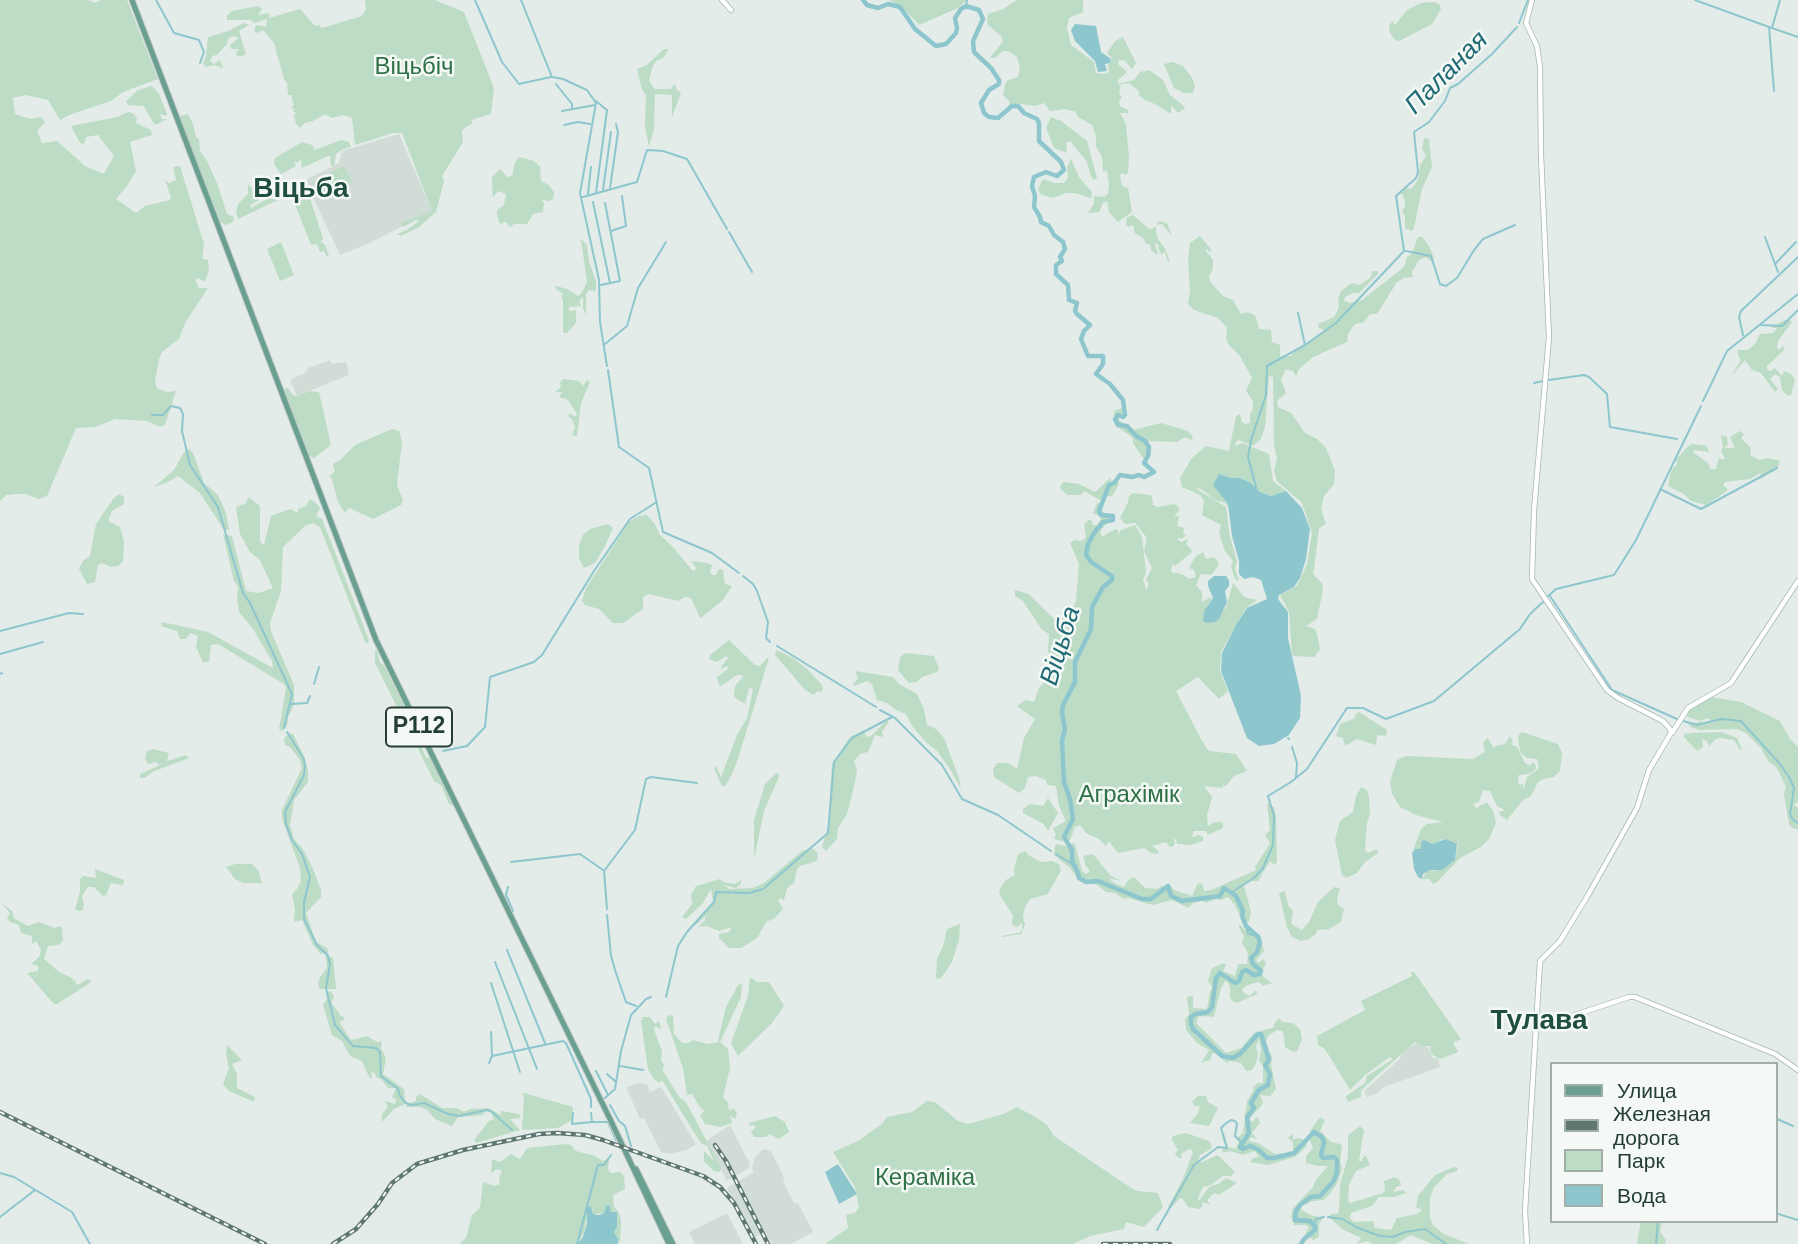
<!DOCTYPE html>
<meta charset="utf-8">
<style>
body{margin:0}
#map{position:relative;width:1798px;height:1244px;overflow:hidden;background:#e3ece8;font-family:Helvetica,sans-serif}
canvas{display:block}
.legend{position:absolute;left:1550px;top:1062px;width:228px;height:161px;box-sizing:border-box;background:#f4f9f6;border:2px solid #a1aea9;margin:0;padding:9px 12px;list-style:none;font-size:21px;color:#243d36}
.legend li{display:flex;align-items:center;gap:14px;height:35px}
.legend b{width:35px;border:2px solid #a1aea9}
</style>
<div id="map">
<canvas width="1798" height="1244"></canvas>
<ul class="legend">
<li><b style="height:9px;background:#6aa091"></b>Улица</li>
<li><b style="height:9px;background:#5e7871"></b>Железная дорога</li>
<li><b style="height:19px;background:#bddcc5"></b>Парк</li>
<li><b style="height:19px;background:#8ec6ce"></b>Вода</li>
</ul>
</div>
<script>
const context = document.querySelector('canvas').getContext('2d');
context.lineJoin = 'round';
function paint(path, color) { context.fillStyle = color; context.fill(path, 'evenodd'); }
const shape = rows => new Path2D(rows.map(r => 'M' + r).join(''));
function stroke(path, color, width, dash) { context.strokeStyle = color; context.lineWidth = width; context.lineCap = dash ? 'butt' : 'round'; context.setLineDash(dash || []); context.stroke(path); }
function drawText(font, color, halo, rows, align = 'center') {
  context.font = font + ' Helvetica,sans-serif'; context.lineWidth = 5; context.setLineDash([]); context.textBaseline = 'middle'; context.strokeStyle = halo; context.fillStyle = color; for (const [text, x, y, turn = 0] of rows) {
    context.save(); context.translate(x, y); context.rotate((+turn || 0) * Math.PI / 180); context.textAlign = isNaN(turn) ? turn : align; if (halo) context.strokeText(text, 0, 0); context.fillText(text, 0, 0); context.restore();
  }
}
paint(shape([
 [399,134,432,211,372,242,340,255,310,191,307,179,339,163,342,151],
 [330,360,332,364,346,362,349,375,297,396,290,380,307,372,308,368],
 [1416,1043,1429,1048,1431,1055,1433,1058,1438,1058,1440,1067,1384,1087,1377,1093,1367,1097,1364,1091,1400,1059,1402,1053],
 [639,1083,647,1084,650,1092,661,1087,696,1144,687,1150,670,1154,661,1152,644,1118,640,1119,626,1087],
 [730,1125,750,1164,749,1168,727,1181,706,1141],
 [763,1149,771,1151,785,1179,783,1181,792,1200,796,1204,798,1203,813,1232,791,1244,773,1244,765,1235,762,1237,760,1234,754,1238,727,1188,754,1172,752,1168,755,1157],
 [727,1213,743,1244,695,1244,689,1232]
]), '#d2dcd7');
paint(shape([
 [0,0,88,0,95,3,101,0,127,0,158,79,123,92,111,101,69,115,60,120,48,100,26,95,13,98,15,114,30,119,41,117,45,122,37,131,42,143,57,141,85,166,104,174,114,156,98,135,86,137,84,144,80,143,71,126,117,117,128,112,133,113,137,118,136,123,151,130,152,135,130,142,136,171,127,186,116,199,136,213,145,206,170,200,171,197,165,180,169,183,176,180,173,167,180,166,204,244,202,259,208,260,209,270,205,282,198,278,195,280,199,288,208,288,185,323,179,339,162,352,159,359,155,382,157,388,167,392,176,391,165,425,160,427,147,421,115,419,95,427,76,428,47,496,39,499,25,494,16,494,6,495,0,501],
 [365,0,435,0,464,12,494,88,491,114,471,120,473,123,462,130,463,142,442,176,444,181,436,212,419,227,401,236,397,234,407,230,419,221,416,220,403,227,401,223,432,211,402,133,393,133,355,145,352,118,343,115,332,118,325,114,313,121,305,123,300,128,296,124,294,115,297,113,293,112,295,109,291,108,294,105,291,95,288,95,287,83,284,79,274,43,263,30,258,33,254,31,256,25,266,27,267,19,254,23,251,20,227,20,227,16,232,11,258,6,262,9,258,15,269,13,269,18,300,9,315,26,319,25,322,28,362,16,366,9],
 [889,0,967,0,958,8,919,25,903,8],
 [1017,0,1083,0,1083,12,1069,18,1067,28,1071,45,1094,62,1096,73,1104,74,1109,72,1108,65,1112,58,1107,53,1115,41,1123,37,1136,63,1132,69,1125,61,1119,60,1118,64,1127,72,1118,80,1118,84,1134,80,1140,72,1149,70,1163,80,1170,95,1185,107,1184,109,1178,113,1171,105,1171,114,1155,104,1145,100,1138,95,1140,92,1129,83,1121,84,1119,94,1122,97,1119,101,1120,106,1128,110,1128,113,1120,113,1126,124,1129,157,1128,173,1126,175,1121,173,1120,176,1122,186,1128,188,1132,212,1118,222,1109,212,1107,201,1103,203,1099,212,1088,213,1094,204,1094,196,1103,197,1108,194,1109,184,1107,170,1105,172,1103,171,1102,157,1096,146,1096,136,1092,125,1078,117,1076,112,1065,109,1050,111,1044,103,1035,106,1020,104,1006,110,1010,102,1003,95,1005,84,1008,80,1018,77,1020,67,1017,57,1008,51,1003,51,995,58,990,58,1003,41,1001,36,988,25,987,20,988,14,1003,9],
 [1433,2,1439,4,1441,9,1432,24,1399,41,1395,40,1390,33,1389,26,1392,21,1395,25,1407,10,1421,3],
 [244,23,249,25,239,31,246,54,240,57,236,55,238,49,231,49,230,45,239,38,233,36,228,39,227,44,217,55,212,56,210,61,214,64,220,60,223,68,214,65,206,67,203,64,206,56,208,37,228,31],
 [664,49,669,49,663,58,656,61,652,68,649,80,654,89,671,89,675,83,676,89,681,93,672,117,672,95,655,94,654,129,649,146,645,127,646,95,642,90,637,69,647,65],
 [1173,62,1183,66,1191,76,1195,86,1193,93,1184,93,1174,88,1164,64],
 [152,86,159,94,167,114,166,116,160,114,162,119,167,119,158,124,154,124,144,106,128,105,126,101,138,90],
 [188,114,193,124,196,137,199,139,200,151,207,161,217,183,227,214,234,217,233,222,226,225,220,222,179,119,180,116],
 [1051,117,1061,121,1087,141,1097,178,1094,180,1091,177,1087,162,1070,141,1066,143,1067,153,1054,148,1046,128],
 [1424,138,1429,139,1432,167,1422,189,1414,228,1412,231,1405,228,1405,216,1402,211,1405,206,1405,200,1400,191,1406,188,1411,189,1418,180,1420,165,1426,156,1422,149],
 [341,140,349,142,351,147,343,149,336,154,334,167,331,165,330,156,328,156,302,168,301,160,296,163,293,159,296,166,281,174,274,164,275,158,302,142,312,145,315,150],
 [519,157,534,161,540,167,541,181,549,185,554,192,553,199,549,201,542,200,544,203,543,212,533,214,527,224,514,224,510,227,506,222,500,224,497,216,497,210,504,205,506,194,498,191,493,197,492,181,492,177,500,169,507,177,512,176,515,163],
 [1071,159,1079,177,1092,192,1091,198,1075,193,1066,193,1053,198,1040,194,1038,189,1043,179,1055,183,1064,183,1068,178,1067,167],
 [344,166,352,182,320,198,312,182],
 [248,184,254,190,271,184,275,192,250,205,251,208,269,198,278,200,238,219,236,213,238,204,248,194],
 [304,194,307,195,311,201,323,239,321,242,325,245,329,256,327,257,324,251,320,252,317,244,311,245,292,197,303,198],
 [1133,215,1149,229,1154,228,1159,221,1167,223,1172,236,1162,224,1156,225,1156,232,1158,239,1166,250,1170,263,1167,260,1165,251,1162,255,1158,248,1159,245,1154,243,1158,254,1157,255,1151,250,1150,244,1146,244,1144,239,1135,233,1133,225,1128,227,1126,225,1127,217],
 [1200,236,1211,249,1210,252,1207,249,1206,251,1213,260,1213,268,1209,277,1211,283,1223,296,1233,300,1241,314,1247,312,1255,315,1259,329,1271,330,1272,342,1280,345,1280,356,1284,357,1291,356,1294,351,1322,334,1324,330,1319,328,1318,324,1334,317,1339,307,1338,299,1341,291,1352,283,1360,285,1370,278,1373,271,1378,271,1378,274,1359,293,1353,293,1345,297,1344,301,1350,303,1362,300,1404,267,1407,257,1412,253,1418,237,1422,237,1429,246,1434,258,1433,263,1426,257,1419,260,1412,272,1413,277,1404,278,1397,282,1377,314,1370,314,1364,322,1355,324,1348,334,1347,342,1313,357,1299,369,1296,376,1293,371,1286,369,1281,379,1286,393,1277,401,1278,407,1291,413,1305,433,1317,439,1326,448,1335,471,1334,484,1324,496,1321,509,1326,524,1319,528,1314,569,1313,574,1322,583,1323,590,1317,619,1306,626,1315,629,1317,634,1320,650,1314,657,1294,656,1292,654,1289,612,1281,597,1280,595,1297,586,1307,564,1312,533,1302,503,1277,481,1274,471,1277,459,1274,445,1273,377,1269,376,1265,427,1261,439,1253,446,1238,440,1234,446,1242,443,1269,454,1273,481,1286,491,1272,496,1260,492,1251,483,1240,478,1231,479,1223,475,1213,485,1228,503,1230,512,1226,503,1215,500,1201,489,1195,488,1226,507,1230,537,1237,561,1235,569,1239,580,1237,581,1234,576,1231,567,1233,561,1225,551,1219,533,1221,525,1202,515,1204,501,1200,495,1182,487,1180,478,1192,458,1206,446,1229,451,1236,416,1240,414,1242,422,1245,424,1250,423,1250,414,1253,409,1253,402,1246,390,1252,378,1240,356,1229,345,1226,339,1227,328,1218,318,1194,310,1188,304,1190,290,1188,260,1190,243],
 [581,239,587,245,589,262,596,281,596,289,595,291,589,290,586,294,586,315,583,308,583,297,579,301,581,306,569,307,569,311,576,310,576,323,567,333,563,333,563,300,561,296,563,294,555,288,556,286,567,289,578,296,581,294,587,282],
 [281,242,294,275,280,281,267,249],
 [1788,319,1792,322,1778,341,1777,348,1779,350,1783,346,1785,349,1767,366,1767,369,1770,371,1775,368,1782,376,1784,371,1791,374,1795,380,1791,395,1788,396,1782,390,1780,377,1775,374,1770,379,1778,389,1775,392,1761,373,1752,370,1745,360,1731,376,1741,360,1738,355,1738,350,1748,350,1755,344,1760,334,1773,333,1777,328,1772,328,1774,325],
 [563,379,579,381,583,386,587,380,590,382,581,403,577,436,572,435,575,427,572,419,568,416,570,413,575,417,577,414,568,400,559,397,562,392,555,392,561,387,560,383],
 [288,388,293,395,297,396,310,391,319,392,331,445,314,458,309,456,284,392,284,389],
 [1124,407,1126,407,1125,416,1119,417,1119,420,1134,430,1161,423,1188,431,1193,437,1192,440,1185,437,1177,442,1148,441,1151,454,1147,462,1145,461,1133,443,1133,438,1116,426,1114,422,1114,411],
 [392,429,399,431,402,442,397,485,403,500,401,505,373,519,349,508,345,513,338,502,332,479,329,476,335,472,333,464,340,460,355,445],
 [1740,431,1744,434,1741,438,1751,448,1750,455,1759,460,1768,458,1780,461,1778,467,1761,479,1758,478,1762,472,1750,479,1725,482,1723,485,1727,488,1727,491,1706,505,1691,501,1684,494,1668,486,1671,471,1677,464,1676,460,1687,447,1692,444,1707,446,1709,452,1695,450,1693,452,1709,464,1710,469,1716,469,1719,458,1723,460,1725,458,1721,451,1723,447,1721,435,1727,437,1728,445,1724,448,1735,448,1730,437],
 [189,449,193,453,204,483,218,495,226,513,229,530,224,530,200,493,178,476,166,483,154,487,174,470,184,452],
 [1110,478,1112,483,1118,481,1119,484,1112,496,1103,497,1100,500,1084,491,1081,495,1067,495,1060,488,1062,483,1065,482,1079,484,1095,492],
 [1133,493,1150,495,1152,496,1153,505,1158,507,1174,504,1178,506,1179,511,1174,516,1179,516,1177,526,1184,528,1183,532,1186,535,1182,539,1178,538,1178,540,1181,542,1189,539,1186,544,1191,549,1192,552,1175,566,1172,565,1171,572,1181,574,1190,579,1196,577,1194,570,1189,568,1196,556,1203,552,1206,559,1214,557,1218,562,1218,566,1211,575,1201,574,1196,585,1202,592,1202,602,1211,597,1211,600,1206,608,1206,623,1215,622,1226,607,1233,583,1244,597,1257,600,1246,608,1221,652,1220,671,1228,691,1219,699,1198,677,1176,691,1202,741,1209,751,1236,754,1247,771,1234,776,1226,786,1223,785,1223,788,1204,786,1212,797,1207,815,1208,826,1214,822,1219,822,1223,823,1223,828,1208,835,1206,831,1194,831,1192,837,1199,835,1203,837,1203,841,1191,845,1177,844,1176,839,1173,840,1175,842,1174,846,1170,847,1166,842,1152,846,1159,851,1158,854,1151,853,1144,848,1118,853,1109,841,1106,846,1099,839,1086,833,1080,825,1075,827,1070,840,1060,841,1054,839,1056,835,1053,828,1066,821,1059,806,1056,786,1047,785,1046,780,1036,776,1028,777,1025,788,1019,793,994,777,993,769,997,763,1008,763,1017,769,1024,738,1035,719,1017,706,1026,700,1034,702,1039,688,1047,679,1056,659,1048,652,1049,634,1042,630,1023,601,1015,596,1015,590,1029,594,1054,619,1069,615,1076,601,1079,564,1070,543,1075,540,1082,541,1086,537,1084,524,1089,520,1091,520,1093,525,1097,525,1100,521,1101,517,1093,513,1097,503,1100,503,1101,510,1110,517,1109,521,1100,531,1102,537,1115,529,1118,530,1118,535,1121,530,1135,525,1142,537,1146,573,1143,579,1146,590,1149,584,1146,580,1152,568,1144,551,1147,538,1135,523,1125,524,1120,518,1128,502,1129,496],
 [119,494,124,497,124,504,112,511,108,521,120,527,124,542,123,561,118,566,111,567,102,563,98,565,95,582,87,584,79,569,83,561,90,556,96,524,114,498],
 [249,497,260,506,260,542,264,545,271,516,290,509,298,513,298,509,306,506,310,499,318,505,320,508,316,516,322,519,369,640,368,643,365,642,320,527,313,523,305,526,283,547,281,591,270,623,271,631,294,685,294,705,288,717,287,726,282,731,279,729,286,688,284,684,218,644,211,645,209,662,203,662,196,647,198,636,190,633,186,639,180,639,177,631,161,626,162,622,208,632,273,668,272,661,253,629,239,612,237,599,238,587,234,581,223,534,232,536,246,591,259,593,273,588,260,560,250,552,240,534,236,507,245,504],
 [647,515,655,524,660,535,673,547,692,570,695,571,696,568,691,561,707,563,712,565,710,572,712,575,716,575,719,569,723,570,725,584,732,586,723,600,702,617,700,618,691,598,685,597,678,601,649,594,643,597,643,609,623,623,613,623,599,609,585,605,582,601,586,588,629,522,638,516],
 [608,524,613,528,605,546,595,563,584,568,579,558,579,545,583,535,590,529],
 [729,640,755,665,760,666,767,658,769,658,737,762,731,776,725,786,722,786,714,768,716,766,721,777,737,735,747,718,753,689,749,688,745,704,734,697,735,686,743,677,742,675,737,675,721,686,719,685,717,677,729,668,727,666,721,669,721,667,728,658,726,656,717,662,709,659,710,655],
 [375,650,377,650,380,663,384,665,423,743,421,745,426,758,430,757,454,806,449,804,441,785,434,781,375,663],
 [776,650,793,658,807,669,822,685,823,689,821,692,817,691,814,695,805,690,775,655],
 [905,653,934,656,939,669,937,672,922,677,917,682,909,683,898,670,900,657],
 [855,671,893,677,899,684,917,694,924,709,927,725,936,729,944,738,959,778,961,789,950,769,937,751,927,743,912,726,906,714,896,710,887,703,877,700,872,684,867,681,854,686,853,684,858,678],
 [1711,697,1741,702,1780,721,1790,739,1798,747,1798,801,1794,805,1798,808,1798,829,1792,828,1789,824,1784,795,1786,787,1777,768,1768,761,1761,748,1746,733,1737,729,1699,730,1689,726,1690,723,1710,721,1709,718,1700,721,1687,717,1689,709],
 [1359,712,1387,730,1386,736,1377,735,1376,745,1357,739,1345,746,1343,738,1336,736,1340,724,1354,719,1356,714],
 [886,721,889,722,882,731,883,737,875,735,868,752,860,754,854,761,857,770,855,782,847,814,838,828,837,839,826,851,822,847,828,827,832,764,850,737,864,730,866,737,871,736],
 [1522,732,1558,744,1562,753,1560,771,1554,777,1543,779,1538,782,1531,796,1523,800,1507,820,1500,815,1499,812,1505,810,1497,806,1490,791,1483,790,1479,802,1473,804,1476,808,1487,802,1493,811,1496,823,1489,839,1481,847,1460,858,1437,882,1433,884,1429,879,1422,879,1428,870,1434,871,1447,866,1455,860,1458,845,1444,839,1419,850,1415,849,1412,853,1421,829,1427,824,1443,822,1416,815,1400,807,1392,794,1390,782,1397,760,1406,756,1473,759,1485,752,1483,743,1488,738,1493,747,1505,744,1510,736,1513,741,1511,744,1517,747,1525,763,1531,766,1532,762,1536,765,1535,770,1529,774,1519,775,1518,783,1520,785,1523,784,1523,791,1527,777,1538,769,1539,765,1537,759,1527,758,1520,752,1518,736],
 [1721,732,1737,738,1742,750,1740,750,1734,740,1721,738,1716,739,1709,746,1707,741,1702,739,1703,747,1697,751,1684,737,1684,734,1693,733],
 [289,733,293,734,303,754,308,770,308,782,294,800,290,826,294,839,303,849,313,869,321,890,321,897,306,913,316,942,327,948,329,956,333,958,336,989,320,989,318,984,320,977,327,968,326,957,324,953,321,954,313,945,302,920,295,922,294,919,295,910,292,894,297,889,301,881,300,868,282,819,282,810,302,768,300,760,290,747,285,745,284,739],
 [153,749,169,753,167,761,186,755,189,758,152,772,145,778,140,778,140,774,160,765,156,762,148,764,145,758,147,751],
 [776,773,779,774,779,777,764,811,754,859,754,820,765,784],
 [1361,787,1367,790,1369,797,1370,815,1367,823,1365,850,1368,853,1377,849,1378,853,1365,862,1357,873,1346,878,1342,875,1335,840,1340,821,1353,812,1356,796],
 [1048,798,1058,813,1048,831,1044,824,1023,813,1023,809,1030,804,1043,806],
 [1267,803,1274,807,1276,817,1277,862,1274,865,1270,861,1258,881,1250,881,1244,886,1251,912,1249,921,1244,925,1235,905,1228,897,1221,900,1216,899,1206,903,1202,901,1193,903,1188,908,1172,900,1153,905,1128,898,1124,899,1115,893,1106,892,1097,885,1079,880,1070,868,1054,855,1055,846,1057,844,1070,847,1072,843,1075,844,1082,871,1086,874,1090,871,1086,866,1083,856,1093,854,1111,876,1122,881,1108,878,1116,884,1124,887,1128,880,1134,877,1145,888,1158,889,1161,886,1170,885,1174,890,1192,896,1198,883,1202,884,1204,891,1211,890,1256,870,1255,867,1270,843,1265,835,1270,830],
 [812,848,818,853,817,861,800,866,797,869,794,883,787,888,784,900,780,898,778,900,783,909,775,918,766,922,757,938,741,948,729,948,719,938,719,934,729,932,732,927,719,931,707,926,698,927,705,920,705,916,697,924,689,928,713,902,711,889,703,903,686,919,682,917,692,904,691,895,696,886,720,879,723,882,735,884,741,880,741,884,736,888,723,885,730,889,753,888,764,883,802,851],
 [1026,851,1028,855,1041,862,1052,861,1059,864,1061,870,1048,894,1030,899,1025,907,1023,917,1025,925,1021,934,1002,937,1001,936,1019,933,1022,930,1022,922,1018,927,1012,925,1013,916,1000,895,999,890,1006,880,1015,875,1014,869,1018,854],
 [235,864,252,864,258,870,262,883,243,883,235,879,226,867],
 [95,869,124,880,123,885,111,883,106,895,103,896,94,887,88,887,82,896,84,905,82,911,75,910,80,891,80,879,83,876,96,878],
 [1334,887,1340,889,1337,898,1338,905,1344,909,1341,922,1329,929,1317,930,1316,934,1309,939,1301,941,1292,937,1287,927,1279,893,1285,891,1288,905,1293,911,1291,924,1302,930,1309,922,1318,902],
 [0,902,12,911,14,918,28,926,39,922,55,928,59,926,62,928,63,940,59,945,48,946,44,959,59,972,72,978,73,981,77,980,75,982,77,985,88,979,91,981,90,983,57,1004,54,1004,27,973,38,971,38,966,31,964,39,957,41,950,36,941,32,944,32,936,21,933,19,925,10,922,7,918,10,913],
 [960,924,959,940,952,962,941,978,936,979,937,958,943,947,947,929],
 [1239,924,1248,932,1252,930,1260,935,1264,951,1256,960,1258,963,1264,959,1266,964,1260,974,1272,983,1263,986,1259,982,1248,985,1242,989,1244,993,1250,996,1256,990,1257,994,1237,1003,1232,1001,1230,997,1230,987,1226,980,1221,988,1214,1017,1199,1016,1196,1023,1226,1053,1241,1048,1254,1033,1275,1027,1273,1025,1279,1018,1282,1022,1293,1023,1300,1029,1302,1040,1297,1051,1293,1052,1285,1047,1283,1031,1277,1030,1268,1036,1266,1042,1272,1057,1271,1064,1276,1089,1270,1096,1260,1095,1263,1101,1262,1105,1249,1119,1253,1122,1256,1117,1258,1118,1260,1123,1252,1133,1257,1139,1250,1137,1249,1141,1258,1143,1275,1154,1285,1153,1293,1151,1293,1142,1288,1138,1293,1133,1293,1140,1297,1138,1306,1140,1307,1146,1295,1157,1268,1165,1250,1162,1253,1158,1259,1157,1255,1151,1243,1155,1230,1151,1223,1153,1222,1149,1226,1147,1222,1137,1224,1133,1228,1147,1236,1149,1239,1141,1236,1139,1243,1133,1247,1101,1254,1090,1253,1088,1257,1083,1263,1083,1263,1065,1259,1061,1261,1050,1259,1040,1256,1046,1258,1055,1255,1065,1252,1070,1246,1071,1241,1063,1230,1061,1227,1063,1215,1053,1212,1054,1210,1060,1201,1063,1209,1050,1197,1043,1186,1030,1185,1019,1189,1015,1187,997,1193,996,1193,1008,1207,1009,1210,991,1213,989,1208,981,1212,968,1224,963,1226,965,1223,971,1235,976,1238,964,1247,964,1248,953,1242,943,1244,936,1239,928],
 [1411,972,1414,972,1461,1039,1453,1043,1458,1052,1440,1059,1431,1054,1430,1046,1422,1046,1415,1042,1369,1083,1361,1091,1361,1097,1348,1102,1346,1096,1365,1083,1367,1076,1393,1059,1390,1057,1365,1075,1350,1090,1325,1049,1318,1045,1317,1036,1365,1010,1361,1001,1412,976],
 [750,977,757,982,769,982,784,1006,772,1023,738,1056,731,1043,748,996],
 [742,984,741,997,720,1042,728,1049,730,1068,723,1097,728,1103,729,1111,734,1108,737,1114,735,1119,730,1115,732,1123,720,1127,705,1124,700,1116,705,1110,701,1109,692,1094,687,1095,683,1068,666,1019,668,1015,673,1016,674,1034,682,1043,689,1043,693,1040,708,1044,719,1042,718,1040,726,1007,738,985],
 [331,991,334,997,331,1002,341,1016,344,1017,344,1020,339,1022,351,1040,367,1036,377,1042,382,1041,381,1048,386,1058,383,1074,404,1089,405,1104,394,1109,382,1122,382,1114,388,1107,385,1101,395,1104,396,1099,392,1097,396,1088,388,1088,382,1080,376,1077,375,1073,371,1072,372,1077,370,1079,362,1061,350,1056,342,1041,332,1035,323,1005,327,999,326,992],
 [643,1017,650,1017,655,1024,659,1021,661,1028,660,1029,655,1026,654,1030,662,1051,661,1060,665,1066,663,1067,663,1071,680,1098,686,1102,721,1168,720,1172,714,1171,704,1161,704,1151,714,1161,707,1146,702,1144,695,1134,662,1080,659,1083,654,1079,648,1069,641,1021],
 [227,1045,242,1060,232,1064,237,1074,237,1088,255,1097,254,1102,229,1091,223,1084,229,1068,226,1054],
 [524,1093,573,1107,572,1120,558,1128,522,1130,524,1095,522,1094],
 [420,1094,442,1108,456,1108,464,1112,470,1109,488,1108,501,1115,501,1111,519,1114,521,1118,510,1119,520,1130,476,1143,474,1140,489,1121,494,1119,491,1111,485,1111,483,1115,458,1117,452,1126,435,1119,427,1110,420,1107,406,1107,407,1104,416,1101,416,1097],
 [1198,1096,1206,1096,1208,1102,1218,1108,1209,1126,1190,1123,1198,1113,1200,1106,1194,1106,1194,1103,1191,1103],
 [927,1101,935,1102,958,1121,968,1124,1004,1114,1017,1107,1037,1118,1047,1125,1054,1136,1131,1188,1137,1191,1158,1193,1163,1207,1144,1227,1126,1222,1124,1229,1090,1236,1073,1244,825,1244,848,1228,846,1215,855,1213,859,1207,855,1187,833,1152,858,1141,882,1124,887,1117,912,1112],
 [775,1116,785,1122,789,1132,779,1139,769,1134,766,1137,754,1137,751,1132,756,1127,754,1125,749,1126,749,1123],
 [1320,1117,1325,1120,1320,1131,1331,1142,1340,1144,1342,1146,1340,1161,1342,1169,1337,1184,1329,1195,1324,1200,1313,1201,1302,1206,1301,1210,1313,1216,1324,1217,1319,1224,1319,1237,1313,1240,1310,1237,1304,1237,1309,1227,1305,1225,1294,1225,1291,1216,1293,1208,1313,1187,1315,1181,1328,1166,1318,1166,1306,1163,1306,1156,1313,1148,1309,1138,1310,1131],
 [1360,1126,1364,1130,1359,1161,1361,1162,1364,1156,1366,1156,1370,1165,1356,1171,1349,1185,1348,1201,1350,1203,1383,1193,1385,1191,1384,1181,1395,1177,1400,1181,1401,1185,1396,1187,1393,1192,1404,1190,1406,1193,1394,1197,1379,1197,1372,1206,1351,1213,1350,1218,1354,1222,1373,1221,1375,1228,1391,1230,1397,1218,1417,1214,1422,1210,1416,1207,1418,1196,1435,1175,1454,1167,1458,1168,1457,1171,1447,1174,1434,1187,1430,1198,1430,1218,1433,1225,1444,1234,1469,1244,1432,1244,1411,1235,1396,1244,1373,1244,1367,1241,1357,1244,1361,1238,1342,1229,1329,1217,1331,1214,1337,1214,1339,1211,1340,1184,1348,1157,1348,1135],
 [1186,1133,1209,1141,1212,1146,1211,1149,1200,1155,1198,1162,1202,1162,1218,1155,1235,1172,1231,1176,1223,1176,1211,1185,1203,1187,1198,1198,1199,1201,1209,1187,1218,1184,1226,1178,1237,1183,1219,1195,1214,1193,1207,1200,1211,1205,1202,1202,1203,1205,1200,1209,1188,1207,1183,1199,1180,1198,1171,1208,1168,1207,1183,1179,1193,1152,1191,1149,1187,1150,1181,1154,1182,1158,1178,1158,1175,1153,1178,1150,1172,1140,1173,1136],
 [566,1144,571,1145,576,1151,595,1156,603,1161,609,1158,608,1169,611,1173,620,1172,624,1176,625,1189,613,1195,614,1207,619,1213,621,1221,620,1244,614,1232,617,1227,615,1211,612,1212,606,1208,604,1213,593,1214,592,1207,588,1212,584,1233,577,1244,459,1244,466,1238,472,1215,480,1208,483,1182,494,1186,500,1184,499,1178,502,1171,497,1169,491,1173,492,1159,500,1162,511,1154,520,1159,527,1148],
 [1641,1221,1662,1221,1660,1232,1666,1240,1665,1244,1637,1244]
]), '#bddcc5');
paint(shape([
 [1075,24,1096,26,1101,52,1111,59,1110,63,1105,64,1107,71,1098,72,1095,61,1075,41,1071,30],
 [1219,474,1231,478,1240,478,1251,483,1260,492,1271,496,1286,491,1302,508,1310,529,1306,559,1300,578,1294,587,1279,595,1278,599,1288,612,1288,638,1301,696,1300,718,1289,735,1274,744,1259,746,1247,738,1221,671,1222,653,1236,625,1247,608,1267,599,1261,580,1253,577,1244,579,1239,574,1239,561,1232,536,1228,504,1213,485],
 [1214,576,1226,576,1229,580,1229,586,1225,591,1227,602,1219,619,1215,622,1206,623,1203,621,1204,611,1213,598,1208,586,1208,581],
 [1446,839,1457,844,1455,860,1442,870,1430,870,1423,874,1422,879,1418,877,1414,869,1412,853,1415,849,1421,849,1421,842,1424,840,1432,844],
 [838,1164,857,1194,839,1204,825,1172],
 [609,1205,611,1212,617,1212,617,1227,614,1232,618,1239,618,1244,577,1244,583,1237,587,1224,587,1208,591,1206,593,1214,599,1215,604,1213,606,1206]
]), '#8ec6ce');
stroke(shape([
 [156,0,174,33,199,40,204,52,200,63],
 [475,0,502,62,519,84,551,77],
 [521,0,552,77,563,79,587,90,596,103,580,193,599,280,600,322,607,366],
 [1695,0,1769,27,1774,91],
 [966,6,967,0],
 [1519,23,1528,0],
 [1769,27,1798,37],
 [1772,28,1780,0],
 [556,84,572,104,572,109],
 [562,111,595,105],
 [564,125,578,122,590,124],
 [610,188,618,132,616,124],
 [603,190,611,132],
 [596,193,607,110,596,101],
 [588,194,591,167],
 [583,197,637,182,647,150,663,151,687,159,727,229],
 [593,202,610,283],
 [611,231,626,226,622,196],
 [729,232,752,272],
 [1765,237,1778,272],
 [1406,251,1431,256,1440,284,1446,286,1457,278,1474,250,1483,239,1515,225],
 [1775,264,1796,242],
 [601,285,620,281,605,203],
 [1298,313,1305,345],
 [1760,325,1782,326,1798,310],
 [1743,335,1739,317,1741,311,1798,257],
 [605,344,627,326,638,288,666,242],
 [608,370,619,447,649,468,663,532,712,553,739,573],
 [1549,380,1584,375,1589,377,1607,394,1610,427,1677,439],
 [1534,383,1543,381],
 [1703,401,1727,351,1798,294],
 [152,415,163,415,171,406,180,408,183,414,182,431,190,465,218,507,243,593,250,603,292,694,284,728],
 [1660,489,1701,509,1777,468],
 [1257,491,1248,457,1251,440,1266,395,1267,366,1305,345,1336,323,1404,251,1396,196,1416,178,1418,172,1414,132,1429,122,1445,101,1450,88,1458,84,1492,54,1517,27],
 [638,514,655,503],
 [743,576,753,584,757,591,768,622,766,638,770,642],
 [1550,596,1612,690,1677,719],
 [1547,597,1556,589,1614,575,1636,540,1701,406],
 [0,631,69,613,83,614],
 [777,646,876,707],
 [0,654,43,642],
 [0,674,2,673],
 [314,684,319,667],
 [291,704,307,703,310,696],
 [880,710,895,718,942,765,962,799,998,815,1051,851],
 [1683,721,1697,725,1721,719,1741,721,1780,764,1789,777,1794,788,1790,814,1793,820,1798,823],
 [287,732,304,759,305,767,304,775,285,812,286,824,292,840,302,854,310,877,304,902,304,919,317,945,328,956,330,964,326,988,335,1025,353,1046,376,1048,380,1052,381,1076,398,1089,400,1096,406,1103,411,1105,424,1103,448,1114,459,1116,487,1110,492,1112,512,1130],
 [1288,738,1289,739],
 [1292,747,1297,763,1296,777],
 [443,751,467,746,485,727,490,677,534,662,542,655,594,571,630,519,636,515],
 [1056,854,1075,866],
 [511,862,580,854,603,870],
 [508,887,506,895,513,911],
 [1232,892,1254,878,1263,868,1273,845,1274,816,1268,796,1291,782,1307,769,1347,708,1363,708,1386,719,1434,701,1520,629,1530,614,1544,601],
 [607,909,604,871,635,830,646,779,651,777,697,783],
 [607,915,611,956,616,973,626,1002,636,1006],
 [1247,928,1248,934,1254,935],
 [507,950,545,1043],
 [495,962,537,1069],
 [491,983,520,1072],
 [666,997,678,946,687,932,714,902,716,892,749,893,763,889,828,833,834,762,852,738,892,717],
 [492,1056,563,1041,566,1043,591,1099,591,1107],
 [489,1063,492,1056,491,1032],
 [620,1066,643,1070],
 [596,1071,608,1095],
 [607,1074,616,1082],
 [605,1098,615,1089,621,1051,631,1015,646,999,651,997],
 [610,1105,619,1121,625,1126,631,1146],
 [573,1113,572,1124,592,1122],
 [591,1113,592,1122,608,1122,616,1140],
 [1775,1118,1793,1126],
 [0,1173,14,1177,72,1212,90,1244],
 [1775,1213,1798,1220],
 [0,1217,35,1190],
 [1328,1217,1342,1219,1358,1228,1380,1236,1393,1237,1405,1232,1425,1229,1446,1244],
 [1314,1226,1316,1219,1324,1217],
 [1157,1230,1194,1165,1218,1147,1227,1148,1221,1128,1225,1124,1231,1120,1235,1121,1237,1124,1235,1136,1242,1143],
 [577,1244,598,1165,604,1165,611,1155],
 [1656,1244,1658,1221]
]), '#8ec6ce', 2);
stroke(shape([
 [863,0,867,5,878,8,888,4,900,7,915,29,936,46,946,44,956,33,957,28,955,18,961,9,966,6,979,10,983,19,973,41,974,52,991,68,999,80,999,84,989,90,981,103,984,113,989,117,998,118,1012,106,1018,106,1024,113,1037,119,1039,123,1039,141,1061,162,1064,170,1057,176,1046,172,1034,177,1032,186,1035,196,1034,207,1040,217,1041,222,1049,226,1054,235,1063,242,1065,249,1060,257,1062,261,1056,265,1056,274,1068,285,1069,300,1077,303,1075,311,1077,314,1090,325,1084,331,1081,339,1088,356,1103,356,1103,364,1096,374,1110,384,1123,400,1125,415,1123,417,1118,415,1115,419,1118,425,1127,426,1136,436,1145,441,1149,447,1148,456,1144,463,1154,472,1144,477,1139,475,1132,477,1120,475,1114,483,1109,485,1099,511,1101,515,1113,516,1113,520,1103,522,1094,533,1088,544,1086,555,1091,562,1112,576,1112,580,1103,587,1092,607,1091,629,1075,662,1075,682,1063,705,1062,712,1065,730,1062,740,1064,782,1070,799,1073,819,1064,837,1072,850,1072,861,1078,873,1079,878,1086,882,1098,881,1142,899,1151,899,1168,886,1171,896,1182,901,1220,896,1224,888,1236,896,1243,911,1242,916,1246,926,1258,937,1260,942,1257,952,1251,958,1253,964,1261,971,1260,974,1254,975,1246,970,1242,972,1239,981,1235,983,1220,973,1216,978,1212,1007,1208,1012,1196,1014,1191,1017,1191,1024,1193,1029,1222,1056,1233,1058,1240,1054,1258,1034,1261,1034,1269,1060,1265,1065,1270,1074,1268,1085,1259,1090,1251,1103,1254,1108,1247,1117,1249,1133,1240,1147,1243,1149,1250,1146,1259,1150,1267,1158,1274,1158,1294,1153,1314,1132,1322,1137,1324,1142,1321,1155,1323,1158,1334,1157,1337,1160,1337,1173,1333,1182,1320,1196,1311,1197,1301,1204,1296,1211,1295,1220,1310,1221,1315,1227,1315,1230,1304,1239,1301,1244]
]), '#8ec6ce', 4.5);
const secondary = shape([
 [722,0,731,10],
 [1672,733,1688,708,1731,683,1798,581],
 [1536,1028,1629,997,1635,997,1775,1054,1798,1070],
 [1527,1244,1525,1211,1540,961,1560,941,1587,897,1637,808,1649,770,1671,733,1670,729,1663,721,1618,698,1607,690,1532,579,1534,510,1549,337,1541,155,1540,67,1537,46,1526,23,1532,0]
]);
const primary = shape([
 [132,0,376,640,610,1119,669,1244],
 [636,1169,673,1244]
]);
stroke(secondary, '#a2b8b0', 6);
stroke(primary, '#c2c9c7', 7);
stroke(secondary, '#fff', 4.5);
stroke(primary, '#6aa091', 5);
const rail = shape([
 [0,1112,265,1244],
 [715,1145,726,1161,768,1244],
 [333,1244,356,1229,378,1204,392,1183,417,1164,463,1150,539,1134,557,1133,585,1135,603,1140,703,1176,720,1187,734,1203,756,1244],
 [1103,1244,1170,1244]
]);
stroke(rail, '#5e7871', 4.5);
stroke(rail, '#f4f9f6', 2, [5]);
for (const [x, y, w] of [
 [419,727,66]
]) { const box = new Path2D(); box.roundRect(x - w / 2, y - 19.5, w, 39, 5); context.fillStyle = '#f4f9f6'; context.fill(box); stroke(box, '#243d36', 2); }
drawText('bold 23px', '#243d36', null, [
 ["Р112",419,727]
]);
drawText('24px', '#307248', '#f4f9f6', [
 ["Віцьбіч",414,67],
 ["Аграхімік",1129,795],
 ["Кераміка",925,1178]
]);
drawText('italic 26px', '#206a76', '#f4f9f6', [
 ["Паланая",1447,73,-45],
 ["Віцьба",1061,646,-73]
]);
drawText('bold 28px', '#204e42', '#f4f9f6', [
 ["Віцьба",301,189],
 ["Тулава",1539,1021]
]);
</script>
